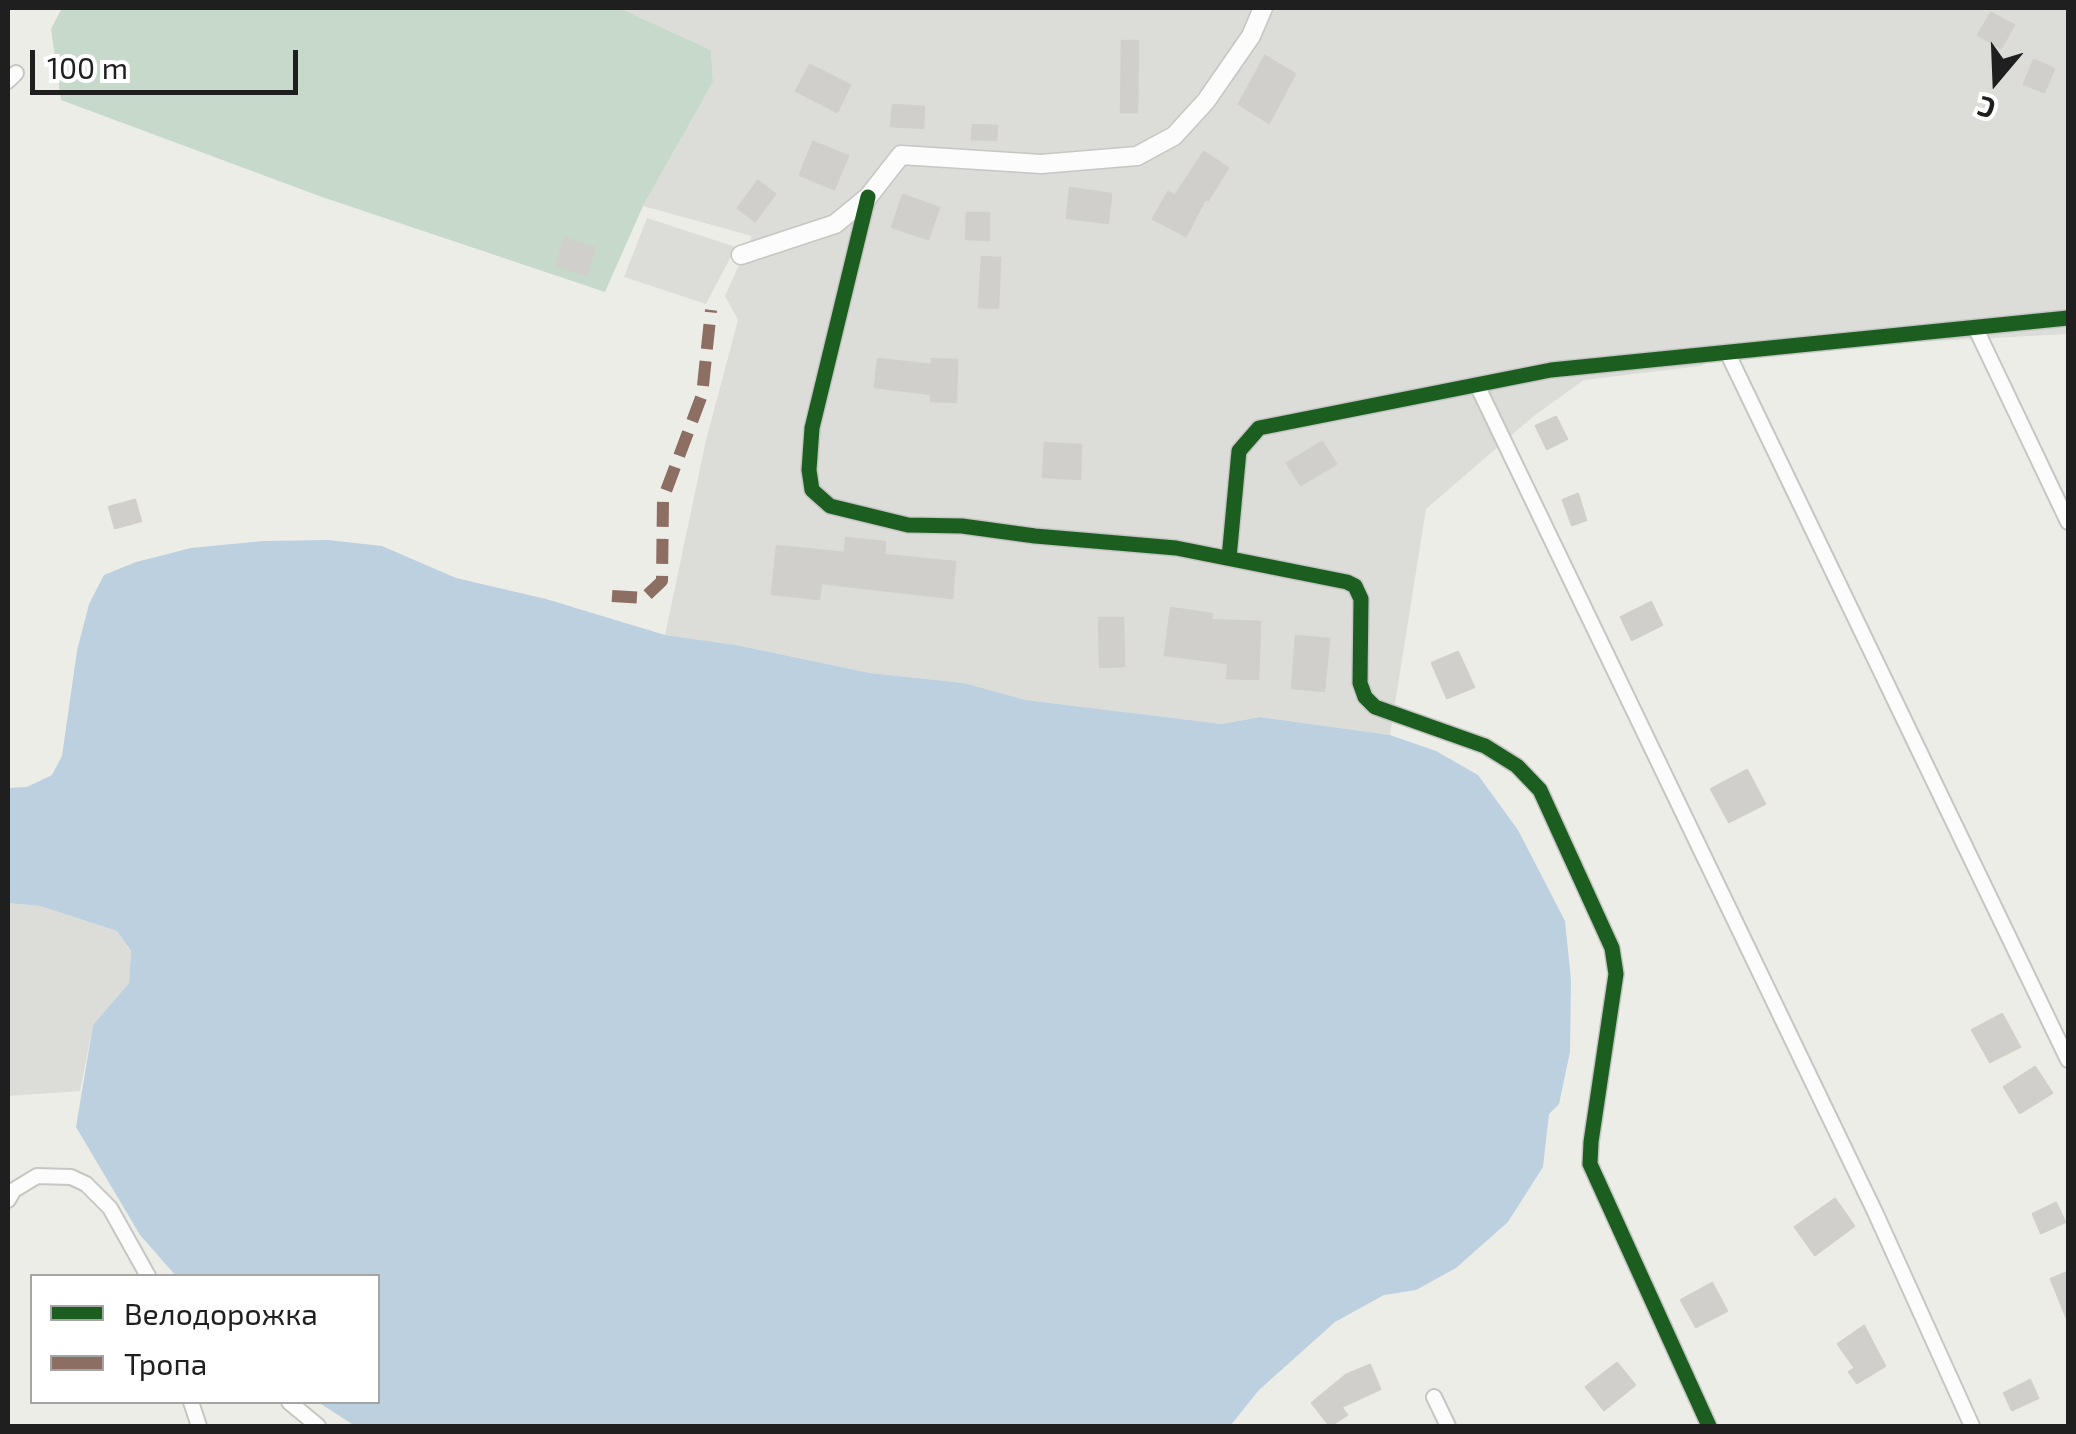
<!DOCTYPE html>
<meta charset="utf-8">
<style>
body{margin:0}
#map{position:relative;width:2076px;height:1434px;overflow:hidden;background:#edede8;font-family:"Exo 2",sans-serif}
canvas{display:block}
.frame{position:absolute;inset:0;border:10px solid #1f1f1f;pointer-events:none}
.legend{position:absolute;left:30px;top:1274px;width:350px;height:130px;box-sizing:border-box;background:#fff;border:2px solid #a5a5a5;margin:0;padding:12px 18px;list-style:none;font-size:30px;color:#1f1f1f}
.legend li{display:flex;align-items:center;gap:20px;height:50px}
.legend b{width:50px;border:2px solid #a5a5a5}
.north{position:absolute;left:1946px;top:30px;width:100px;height:100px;-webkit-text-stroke:8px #fff;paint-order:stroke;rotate:199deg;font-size:28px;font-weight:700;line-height:40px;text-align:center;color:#1f1f1f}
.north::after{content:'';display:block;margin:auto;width:35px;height:45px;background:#1f1f1f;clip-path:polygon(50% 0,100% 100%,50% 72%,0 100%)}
.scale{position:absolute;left:30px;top:50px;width:268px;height:45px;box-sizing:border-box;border:5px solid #1f1f1f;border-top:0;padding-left:12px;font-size:30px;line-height:35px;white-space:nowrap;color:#1f1f1f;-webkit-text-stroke:8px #fff;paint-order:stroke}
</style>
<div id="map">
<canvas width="2076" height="1434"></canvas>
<div class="frame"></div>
<ul class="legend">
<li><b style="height:12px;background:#1b5e20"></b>Велодорожка</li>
<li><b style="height:12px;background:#8d6e63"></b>Тропа</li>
</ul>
<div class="north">С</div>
<div class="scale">100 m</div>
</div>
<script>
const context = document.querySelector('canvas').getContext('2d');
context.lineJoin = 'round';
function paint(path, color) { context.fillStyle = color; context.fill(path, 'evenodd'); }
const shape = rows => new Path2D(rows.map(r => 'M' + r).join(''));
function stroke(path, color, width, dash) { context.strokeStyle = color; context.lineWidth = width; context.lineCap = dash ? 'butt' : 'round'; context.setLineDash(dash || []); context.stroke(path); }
paint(shape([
 [619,8,2068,8,2068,334,1728,352,1701,366,1584,380,1535,415,1426,509,1390,735,1260,717,1222,724,1026,700,964,683,870,673,736,645,665,635,706,440,738,320,725,296,752,236,643,206,713,82,711,50],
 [647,218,736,247,706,304,624,277],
 [8,903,40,906,117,931,131,952,129,983,93,1025,80,1091,8,1096]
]), '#dcdcd9');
paint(shape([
 [62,8,619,8,711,50,713,82,643,206,605,292,322,197,61,100,51,29]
]), '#c6d9cb');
paint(shape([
 [328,540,382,546,456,578,546,599,665,635,736,645,870,673,964,683,1026,700,1222,724,1260,717,1390,735,1436,751,1478,775,1518,830,1565,921,1571,980,1570,1052,1559,1104,1549,1114,1543,1167,1508,1222,1456,1268,1416,1290,1384,1295,1335,1322,1259,1390,1230,1426,355,1426,318,1402,378,1402,378,1276,176,1276,140,1235,76,1127,93,1025,129,983,131,951,117,931,40,906,8,903,8,788,27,787,52,775,62,756,77,651,89,604,104,575,136,562,191,548,263,541]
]), '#bcd0e0');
const building = shape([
 [1991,13,2014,25,2001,48,1978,35,1991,13],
 [1122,41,1138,41,1137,112,1121,112,1122,41],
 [1265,56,1295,74,1269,123,1239,104,1265,56],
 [2034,60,2054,69,2044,92,2024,84,2034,60],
 [810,65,850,85,837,112,796,91,810,65],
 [893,105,924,107,923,128,891,126,893,105],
 [973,125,997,126,996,140,972,139,973,125],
 [813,142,848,156,834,189,800,175,813,142],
 [1204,152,1228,168,1208,200,1205,199,1186,236,1153,219,1168,192,1175,196,1204,152],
 [758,181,775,194,755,221,738,208,758,181],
 [1070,188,1111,194,1108,223,1067,218,1070,188],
 [903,195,939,208,928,239,892,227,903,195],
 [967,213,989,213,989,240,966,239,967,213],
 [565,238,595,248,586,275,556,265,565,238],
 [982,257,1000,258,998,308,979,307,982,257],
 [878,359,932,365,932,359,957,360,956,402,931,401,931,394,875,387,878,359],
 [1556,417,1567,439,1547,449,1536,426,1556,417],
 [1322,442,1336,464,1301,485,1287,463,1322,442],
 [1045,443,1081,445,1080,479,1043,477,1045,443],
 [1578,494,1586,520,1572,525,1563,500,1578,494],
 [135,500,141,521,115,528,109,507,135,500],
 [846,538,885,542,884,555,955,562,952,598,821,583,819,599,772,594,777,546,845,553,846,538],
 [1651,602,1662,625,1632,640,1621,617,1651,602],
 [1171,608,1212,614,1211,620,1260,622,1258,679,1227,678,1228,663,1165,655,1171,608],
 [1099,618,1123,618,1124,666,1100,667,1099,618],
 [1296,636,1329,639,1324,691,1292,688,1296,636],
 [1458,652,1474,687,1447,698,1432,663,1458,652],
 [1747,770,1765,804,1729,822,1711,789,1747,770],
 [2002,1014,2020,1047,1990,1062,1972,1030,2002,1014],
 [2035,1067,2052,1093,2020,1113,2004,1087,2035,1067],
 [1835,1199,1854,1226,1815,1255,1795,1227,1835,1199],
 [2056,1203,2065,1222,2041,1233,2033,1214,2056,1203],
 [2068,1272,2068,1321,2051,1279,2068,1272],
 [1712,1283,1727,1311,1696,1327,1681,1300,1712,1283],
 [1864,1326,1885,1366,1857,1383,1849,1372,1855,1368,1838,1344,1864,1326],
 [1617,1363,1635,1385,1604,1410,1586,1387,1617,1363],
 [1370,1365,1380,1389,1341,1407,1347,1415,1330,1426,1312,1403,1346,1375,1370,1365],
 [2030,1380,2038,1398,2012,1410,2004,1393,2030,1380]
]);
paint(building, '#d0cfcb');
stroke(building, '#d0cfc9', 2.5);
const minor = shape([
 [8,81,16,73],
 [868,197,812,428,809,470,812,490,830,506,908,525,962,526,1035,536,1176,548,1347,582,1355,586,1361,599,1360,683,1365,697,1375,707,1485,746,1517,766,1540,790,1612,948,1616,974,1591,1142,1590,1164,1709,1426],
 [1975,327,2068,522],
 [1727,352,2068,1060],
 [1477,385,1875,1212,1972,1426],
 [1229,558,1239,451,1259,428,1551,370,2068,318],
 [8,1200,14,1190,37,1176,71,1177,86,1184,110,1208,148,1276],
 [1434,1397,1448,1426],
 [191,1402,199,1426],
 [289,1402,318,1426]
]);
const tertiary = shape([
 [741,255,835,224,868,197,901,155,1041,164,1137,156,1174,136,1206,101,1251,36,1263,8]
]);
stroke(minor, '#c6c6c4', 18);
stroke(tertiary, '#c6c6c4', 21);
stroke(minor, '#fcfcfc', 14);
stroke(tertiary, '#fcfcfc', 18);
stroke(shape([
 [612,596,644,598,662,581,663,499,702,395,711,310]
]), '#8d6e63', 12, [25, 12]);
stroke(shape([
 [868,197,812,428,809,470,812,490,830,506,908,525,962,526,1035,536,1176,548,1347,582,1355,586,1361,599,1360,683,1365,697,1375,707,1485,746,1517,766,1540,790,1612,948,1616,974,1591,1142,1590,1164,1709,1426],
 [1229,558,1239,451,1259,428,1551,370,2068,318]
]), '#1b5e20', 15);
</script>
